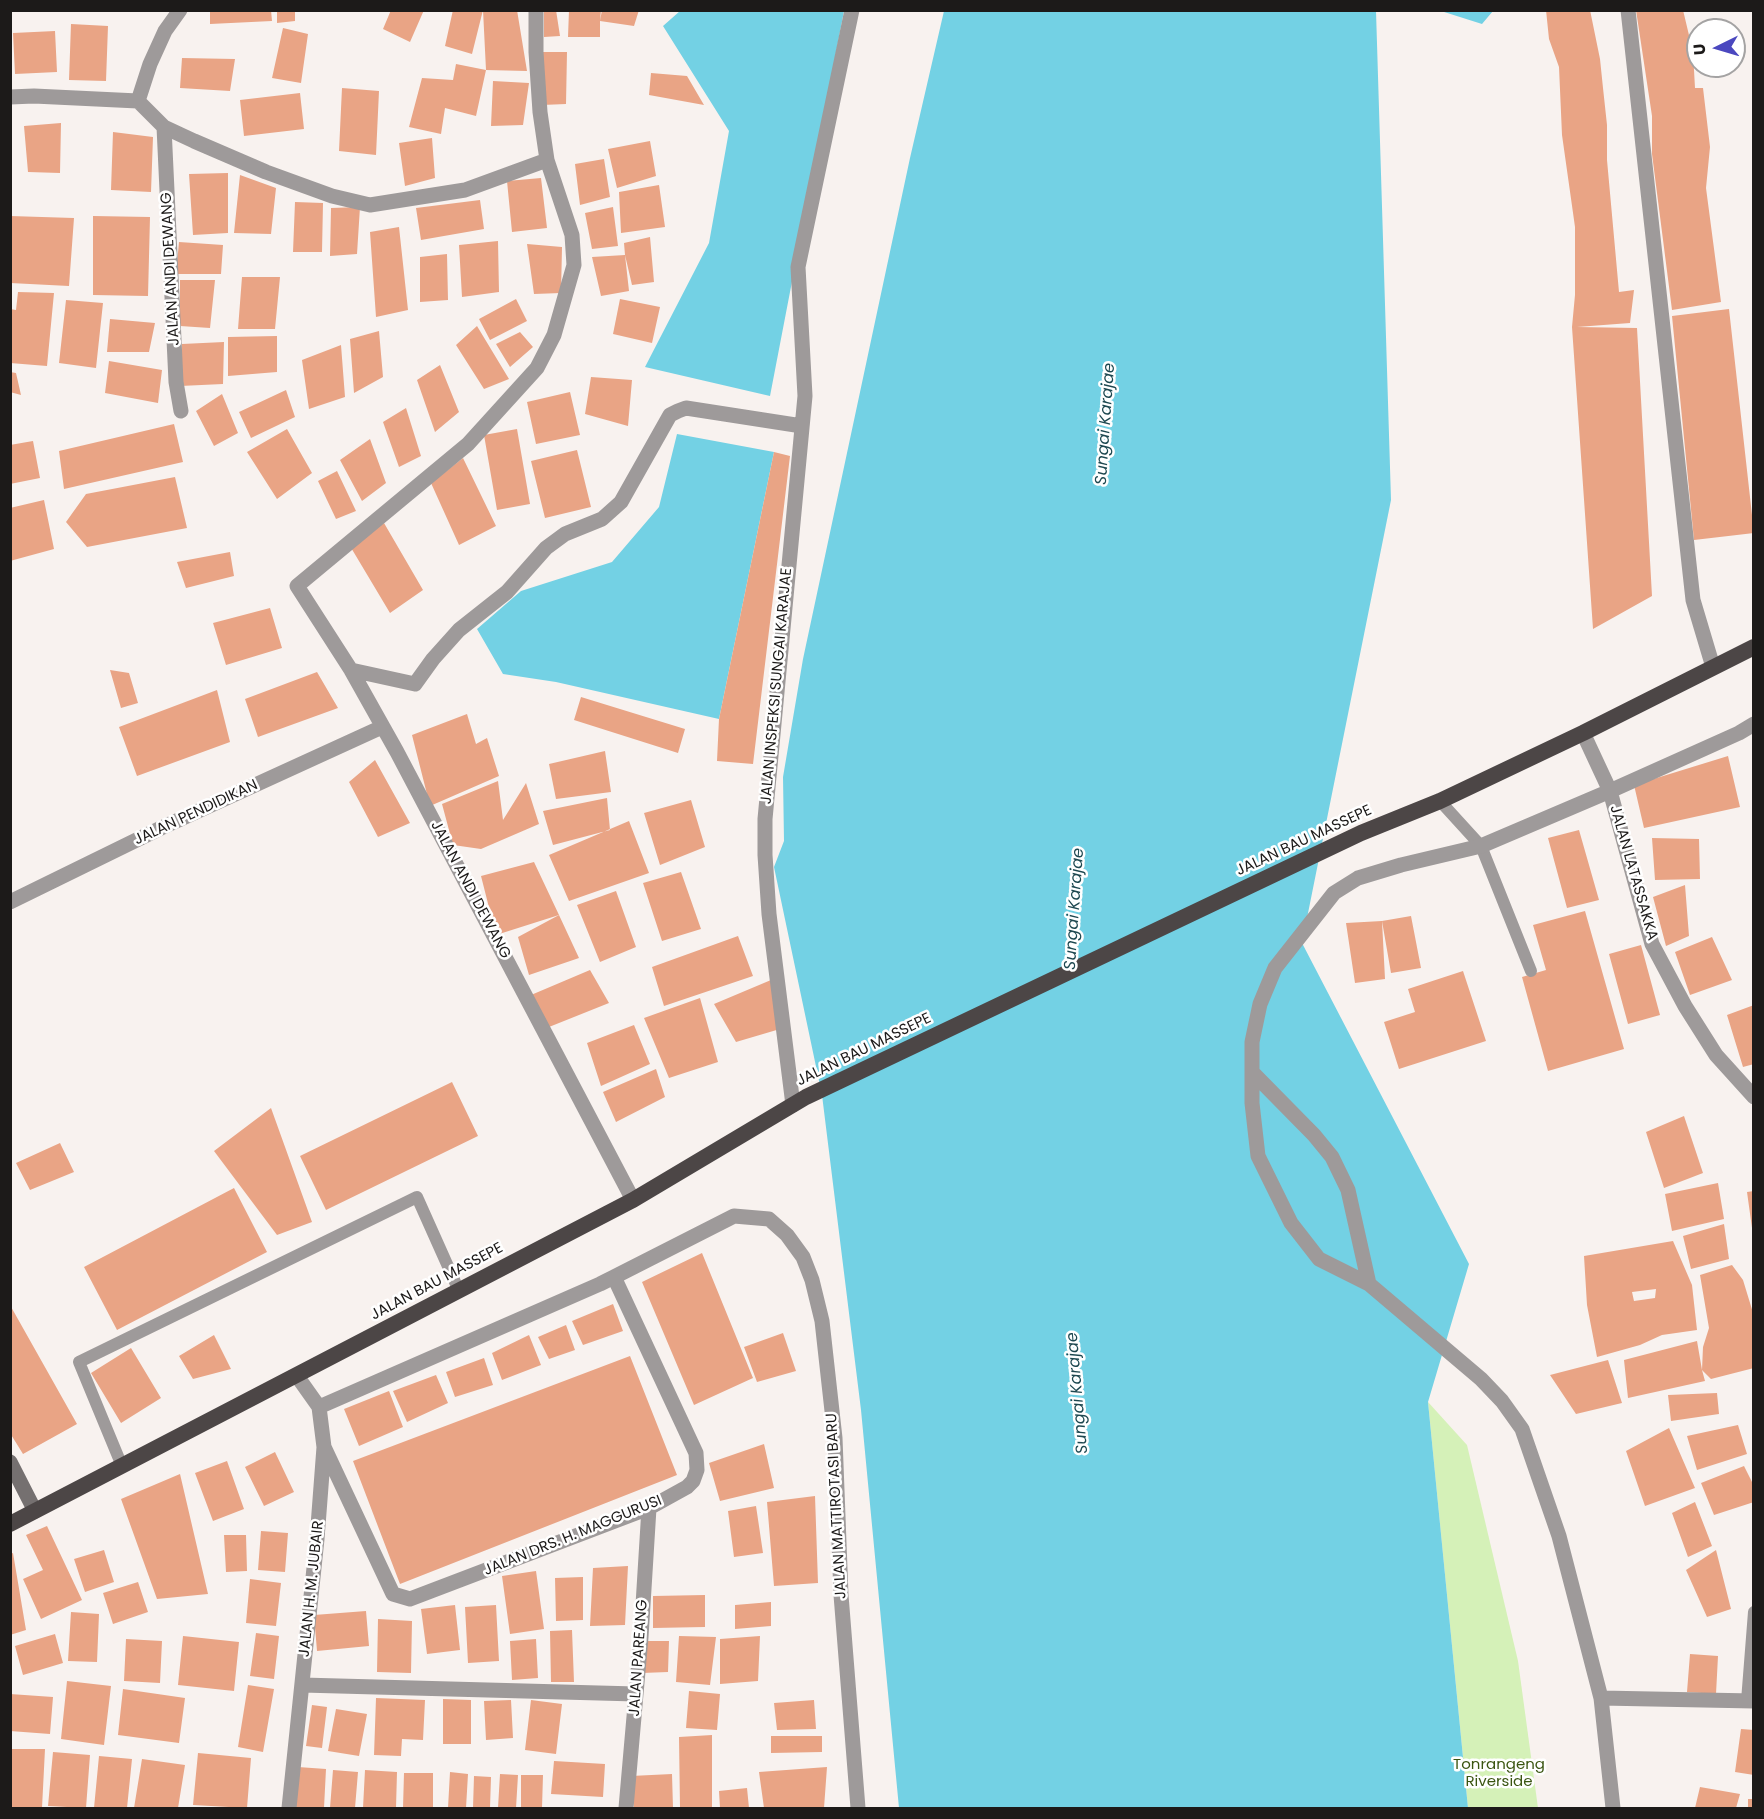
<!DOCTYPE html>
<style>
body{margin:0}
#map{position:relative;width:1764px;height:1819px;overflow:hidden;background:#f8f2ef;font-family:Poppins,sans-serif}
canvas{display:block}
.frame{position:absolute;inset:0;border:12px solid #1c1a19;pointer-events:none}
.north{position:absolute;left:1686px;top:18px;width:60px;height:60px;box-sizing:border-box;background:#fff;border:2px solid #a4a3a3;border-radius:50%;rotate:265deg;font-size:16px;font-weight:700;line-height:24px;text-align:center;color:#1c1a19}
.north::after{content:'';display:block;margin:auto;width:21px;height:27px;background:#4b48bf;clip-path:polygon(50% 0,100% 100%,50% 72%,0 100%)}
</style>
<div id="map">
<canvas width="1764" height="1819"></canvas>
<div class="frame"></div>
<div class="north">U</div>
</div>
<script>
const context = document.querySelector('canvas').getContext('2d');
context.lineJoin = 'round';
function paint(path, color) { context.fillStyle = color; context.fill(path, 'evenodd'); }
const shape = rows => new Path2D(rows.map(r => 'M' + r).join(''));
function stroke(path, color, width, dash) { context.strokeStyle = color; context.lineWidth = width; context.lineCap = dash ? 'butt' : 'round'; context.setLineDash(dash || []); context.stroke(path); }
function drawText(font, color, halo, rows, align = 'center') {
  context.font = font + ' Poppins,sans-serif'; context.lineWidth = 5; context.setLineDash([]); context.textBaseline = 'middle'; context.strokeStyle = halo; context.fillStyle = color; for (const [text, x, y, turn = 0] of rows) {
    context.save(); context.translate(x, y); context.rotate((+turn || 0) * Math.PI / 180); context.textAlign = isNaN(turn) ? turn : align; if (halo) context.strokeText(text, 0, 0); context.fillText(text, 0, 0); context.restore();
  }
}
paint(shape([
 [1428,1402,1467,1445,1518,1661,1538,1808,1468,1808]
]), '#d5f1b8');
paint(shape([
 [680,11,844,11,770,396,645,367,709,243,729,131,663,26],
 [944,11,1376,11,1391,500,1302,943,1469,1264,1428,1402,1468,1808,899,1808,861,1410,822,1095,774,867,784,841,783,777,803,659,910,158],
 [1441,11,1493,11,1482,24],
 [677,434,774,452,719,719,556,682,503,674,477,629,521,591,612,562,659,507]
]), '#73d1e4');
paint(shape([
 [210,10,271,10,272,21,210,24],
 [277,10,295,10,295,21,277,23],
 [391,10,424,10,410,42,383,29],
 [453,10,483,10,472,54,445,46],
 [483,10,517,10,527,71,486,70],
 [544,10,556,10,560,36,544,37],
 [569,10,601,10,600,21,602,10,639,10,634,26,600,21,600,37,568,37],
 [1546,10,1590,10,1600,59,1603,88,1607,125,1607,160,1619,292,1634,290,1630,323,1577,327,1637,328,1652,596,1593,629,1572,327,1575,295,1575,227,1562,135,1559,67,1549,39],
 [1636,10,1683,10,1693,52,1695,88,1703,88,1710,147,1706,188,1721,302,1672,310,1652,154,1652,116],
 [71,24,108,26,106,81,69,80],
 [283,28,308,34,301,83,272,78],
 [55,31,57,72,15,74,13,33],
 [543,52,567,52,566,104,542,105],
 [182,58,235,59,230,91,180,88],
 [456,64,486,70,476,116,445,108,441,134,409,127,422,78,453,80],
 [651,73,687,76,704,105,649,95],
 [493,81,529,83,523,125,491,126],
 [342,88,379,91,376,155,339,151],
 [300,93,304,129,244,136,240,100],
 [61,123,60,173,28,172,24,126],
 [113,132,153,137,151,192,111,190],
 [432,138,435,178,405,186,399,143],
 [650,141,656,176,617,188,608,149],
 [604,159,610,197,580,205,575,164],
 [228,173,228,233,193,235,189,174],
 [240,175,276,188,271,234,234,233],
 [541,178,547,228,512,232,507,181],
 [659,185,665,227,621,233,619,192],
 [480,200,484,229,421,240,416,208],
 [295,202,323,203,322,252,293,252],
 [360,207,357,254,330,256,331,208],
 [613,207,618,246,592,249,585,213],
 [10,216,74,218,69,286,10,283],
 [93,216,150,217,148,296,93,295],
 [399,227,408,310,376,317,370,232],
 [650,237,654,282,632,285,625,255,629,291,601,296,592,257,625,255,624,243],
 [498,241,499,292,462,297,459,245],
 [179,242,223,245,221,274,176,274],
 [527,244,562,247,561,293,534,294],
 [447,254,448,300,420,302,420,257],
 [242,277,280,277,275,329,238,329],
 [180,280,215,280,210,328,180,326],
 [18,292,54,293,47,366,10,363,10,309,16,310],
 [516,299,527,321,490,340,479,319],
 [620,299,660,307,652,343,613,334],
 [66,300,103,303,96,368,59,363],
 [1729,309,1754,533,1694,540,1672,316],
 [110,319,155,323,149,352,107,352],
 [477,326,509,379,484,389,456,345],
 [379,331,383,377,354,393,350,339],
 [520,332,533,347,510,367,496,344],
 [277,336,277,372,228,376,228,337],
 [224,342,223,384,180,386,182,344],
 [341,345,345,397,309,409,302,360],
 [109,361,162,370,158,403,105,393],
 [440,365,459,412,435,432,417,380],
 [10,372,16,373,21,395,10,392],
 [591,377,632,380,628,426,585,414],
 [286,390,295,417,251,438,239,412],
 [570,392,580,435,536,444,527,402],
 [222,394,238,433,214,446,196,411],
 [406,408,421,456,399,467,383,422],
 [174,424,183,462,64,489,59,451],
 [287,429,312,473,277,499,247,452],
 [517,429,530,504,497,510,484,435],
 [370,439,386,483,362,501,340,460],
 [33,441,40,478,10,484,10,445],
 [577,450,591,507,545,518,531,461],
 [774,452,790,456,753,764,717,761,719,719],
 [463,458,496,526,459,545,431,483],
 [337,471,356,511,336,519,318,481],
 [175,477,187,528,87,547,66,522,86,494],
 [44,500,54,549,10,561,10,508],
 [384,523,423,590,390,613,350,546],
 [230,552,234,576,186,588,177,562],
 [270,608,282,648,226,665,213,623],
 [110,670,129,673,138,703,121,708],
 [317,672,338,708,258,737,245,699],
 [217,690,230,742,137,776,119,727],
 [581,697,685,729,678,753,574,720],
 [467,714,476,744,487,738,499,776,430,806,412,735],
 [605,751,611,792,556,799,549,764],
 [1728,756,1740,807,1644,828,1634,785],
 [375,760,410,823,378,837,349,782],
 [498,781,503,820,526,783,539,824,481,849,453,845,442,804],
 [607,798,610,830,553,845,543,811],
 [691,800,705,847,660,865,644,813],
 [629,821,649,873,569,901,549,855],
 [1579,830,1599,900,1567,908,1548,838],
 [1652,838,1699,839,1700,879,1655,880],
 [534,862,559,915,579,958,529,975,518,937,559,915,496,935,481,876],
 [681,872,701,929,662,941,643,883],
 [1685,885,1689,936,1666,946,1653,897],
 [616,891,636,947,600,962,577,905],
 [1585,911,1624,1049,1548,1071,1522,977,1546,970,1533,925],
 [1411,916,1421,968,1391,973,1382,921,1385,979,1355,983,1346,923,1382,921],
 [738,936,753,976,664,1006,652,967],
 [1712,937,1732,980,1690,995,1675,952],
 [1641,945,1660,1015,1628,1024,1609,954],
 [590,970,609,1003,544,1029,531,995],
 [1463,971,1486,1041,1399,1069,1384,1022,1415,1012,1408,989],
 [771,980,780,1029,736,1042,714,1004],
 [700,998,718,1062,669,1078,644,1018],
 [1754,1005,1754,1064,1743,1067,1727,1015],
 [634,1025,650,1064,601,1086,587,1043],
 [656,1069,665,1097,616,1122,603,1092],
 [452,1082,478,1136,326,1210,300,1156],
 [271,1108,312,1222,277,1235,214,1151],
 [1684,1116,1703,1173,1664,1188,1646,1132],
 [60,1143,74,1172,30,1190,16,1163],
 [1718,1183,1724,1219,1672,1231,1665,1194],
 [234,1188,267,1252,117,1330,84,1267],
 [1754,1191,1754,1228,1752,1228,1747,1192],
 [1724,1224,1729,1259,1691,1269,1683,1236],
 [1673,1241,1692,1285,1697,1330,1662,1335,1640,1345,1597,1357,1587,1305,1584,1256],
 [1656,1289,1655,1298,1634,1301,1632,1292],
 [702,1253,753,1378,694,1405,642,1282],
 [1732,1265,1743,1280,1754,1316,1754,1368,1711,1379,1702,1370,1705,1381,1628,1398,1624,1360,1697,1341,1702,1370,1703,1347,1709,1328,1700,1275],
 [613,1304,623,1331,583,1345,572,1321],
 [10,1305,77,1424,23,1454,10,1433],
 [566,1325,575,1350,549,1359,538,1337],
 [783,1333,796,1371,757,1382,744,1347],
 [214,1335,231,1369,193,1379,179,1356],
 [529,1335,541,1365,502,1380,492,1353],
 [131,1348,161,1398,121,1423,91,1373],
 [630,1356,677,1475,400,1584,353,1461],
 [484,1358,493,1385,455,1397,446,1372],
 [1608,1360,1622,1403,1576,1414,1550,1375],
 [436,1375,448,1403,407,1422,393,1391],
 [389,1391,403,1427,359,1446,344,1409],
 [1717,1393,1719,1414,1671,1421,1668,1395],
 [1738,1425,1747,1454,1697,1470,1687,1436],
 [1669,1428,1695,1488,1645,1506,1626,1451],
 [764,1444,774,1488,720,1501,709,1463],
 [275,1452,294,1492,264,1506,245,1467],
 [227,1461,244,1509,213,1521,195,1473],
 [1744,1466,1754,1486,1754,1502,1714,1515,1701,1483],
 [180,1474,208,1594,157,1599,121,1499],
 [815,1496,818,1583,774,1586,767,1502],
 [1695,1502,1712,1546,1688,1557,1672,1513],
 [756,1506,763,1553,734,1557,728,1511],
 [47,1526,82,1600,41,1619,23,1579,43,1570,26,1535],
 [261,1531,288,1533,285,1572,258,1570],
 [224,1535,246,1535,247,1571,226,1572],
 [104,1550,114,1582,85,1592,74,1559],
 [1716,1550,1731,1609,1707,1617,1686,1570],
 [13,1553,26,1630,10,1635,10,1554],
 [628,1566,625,1625,590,1626,593,1568],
 [536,1571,544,1629,510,1634,502,1576],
 [583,1577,583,1620,556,1621,555,1578],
 [250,1579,281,1583,276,1626,246,1623],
 [138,1582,148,1612,113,1624,103,1593],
 [705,1595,705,1627,653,1628,653,1596],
 [771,1602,771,1626,735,1629,735,1605],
 [455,1605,460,1650,427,1654,421,1609],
 [496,1605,499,1661,468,1663,465,1607],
 [366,1611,369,1646,317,1651,314,1615],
 [71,1612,99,1614,97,1662,68,1661],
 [378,1619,412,1621,411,1673,377,1672],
 [572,1630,574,1682,551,1682,550,1631],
 [256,1633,279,1636,274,1679,250,1676],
 [55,1634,63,1663,23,1675,15,1646],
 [183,1636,239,1642,234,1691,178,1685],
 [679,1636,716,1637,710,1685,676,1682],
 [760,1636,758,1681,720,1684,720,1639],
 [126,1639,162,1641,160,1683,124,1681],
 [536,1639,538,1678,512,1680,510,1641],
 [643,1641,669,1641,668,1672,642,1673],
 [1690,1654,1718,1656,1716,1694,1687,1692],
 [67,1681,111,1686,104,1745,61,1739],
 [248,1685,274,1689,263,1752,238,1747],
 [123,1689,185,1698,179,1743,118,1735],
 [689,1691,720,1694,717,1730,686,1728],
 [10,1694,53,1697,50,1734,10,1731],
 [376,1698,425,1700,423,1740,402,1739,401,1756,374,1755],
 [443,1699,471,1700,471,1744,443,1744],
 [511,1700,513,1738,486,1740,484,1701],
 [531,1700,562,1704,556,1754,525,1750],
 [814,1700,816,1729,777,1730,774,1703],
 [312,1705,327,1707,322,1748,306,1746],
 [336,1709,367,1714,359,1756,328,1751],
 [1741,1729,1754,1730,1754,1775,1735,1772],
 [712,1735,712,1808,680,1808,679,1737],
 [771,1736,822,1736,822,1752,771,1753],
 [10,1749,45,1749,42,1808,10,1808],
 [53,1752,90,1755,86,1808,48,1806],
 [198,1753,251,1758,247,1808,193,1805],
 [99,1756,132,1759,127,1808,94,1808],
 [142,1759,185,1765,178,1808,134,1808],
 [554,1761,605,1764,603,1797,551,1794],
 [298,1767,326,1769,324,1808,295,1808],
 [827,1767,824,1808,764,1808,759,1772],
 [333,1770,358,1772,355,1808,330,1808],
 [365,1770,397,1772,396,1808,363,1808],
 [450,1772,468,1774,466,1808,448,1808],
 [404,1773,433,1773,433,1808,403,1808],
 [500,1774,518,1775,516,1808,498,1808],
 [672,1774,673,1808,634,1808,631,1776],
 [521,1775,543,1775,542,1808,521,1808],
 [474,1776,491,1777,490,1808,473,1808],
 [1700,1787,1740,1794,1736,1808,1695,1808],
 [747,1788,749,1808,720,1808,719,1791],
 [1748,1799,1754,1799,1754,1808,1748,1808]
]), '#e9a485');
stroke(shape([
 [1440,801,1481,846,1531,971],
 [122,1466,79,1362,417,1197,459,1291],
 [1747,1701,1754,1612]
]), '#9e9a9a', 12);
stroke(shape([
 [536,10,536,52,540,112,547,160],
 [1628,10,1693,600,1713,667],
 [10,97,34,96,138,101],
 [138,101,164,127,194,141,266,172,332,196,370,205,465,190,547,160,572,235,574,265,554,335,537,368,468,444,297,586,351,670,397,752,633,1200],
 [138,101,150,64,165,31,180,10],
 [164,127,176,382,181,411],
 [351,670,415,684,433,659,459,630,507,592,546,548,565,534,602,519,621,502,670,415,678,411,686,408,802,426],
 [1583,733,1610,791,1652,944,1685,1006,1716,1055,1754,1097],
 [10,902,161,828,382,727],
 [1252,1072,1314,1135,1332,1157,1348,1190,1369,1284],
 [793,1105,769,914,765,855,765,819,805,396,798,267,852,10],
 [614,1277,734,1216,769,1219,787,1235,803,1257,812,1280,822,1321,835,1438,841,1595,858,1808],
 [319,1407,600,1284,614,1277,696,1453,697,1470,693,1481,687,1487,649,1508,410,1599,393,1594,324,1447],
 [302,1685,636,1694],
 [1601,1698,1754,1701],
 [289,1808,317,1539,324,1447,319,1407,297,1376],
 [626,1808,641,1637,649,1508],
 [1613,1808,1601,1698,1559,1536,1522,1429,1502,1401,1481,1379,1369,1284,1319,1259,1291,1223,1258,1156,1252,1103,1252,1042,1260,1004,1275,968,1334,893,1358,878,1401,865,1481,846,1610,791,1739,733,1754,724]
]), '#9e9a9a', 15);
stroke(shape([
 [10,1462,35,1511]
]), '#757070', 15);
stroke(shape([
 [10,1524,633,1200,806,1097,1361,833,1440,801,1583,733,1754,647]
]), '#4c4646', 16);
drawText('15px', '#1c1a19', '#fff', [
 ["JALAN ANDI DEWANG",171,269,-93],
 ["JALAN INSPEKSI SUNGAI KARAJAE",777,686,-85],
 ["JALAN PENDIDIKAN",196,813,-25],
 ["JALAN BAU MASSEPE",1304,841,-25],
 ["JALAN LATASSAKKA",1633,873,74],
 ["JALAN ANDI DEWANG",470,890,62],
 ["JALAN BAU MASSEPE",864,1050,-26],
 ["JALAN BAU MASSEPE",437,1282,-28],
 ["JALAN MATTIROTASI BARU",837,1506,-93],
 ["JALAN DRS. H. MAGGURUSI",573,1536,-22],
 ["JALAN H. M. JUBAIR",312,1589,-84],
 ["JALAN PAREANG",639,1658,-86]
]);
drawText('15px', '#3a5511', '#fff', [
 ["Tonrangeng",1499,1765],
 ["Riverside",1499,1782]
]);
drawText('italic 16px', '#1d4850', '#fff', [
 ["Sungai Karajae",1106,424,-86],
 ["Sungai Karajae",1075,909,-86],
 ["Sungai Karajae",1078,1393,-95]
]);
</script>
